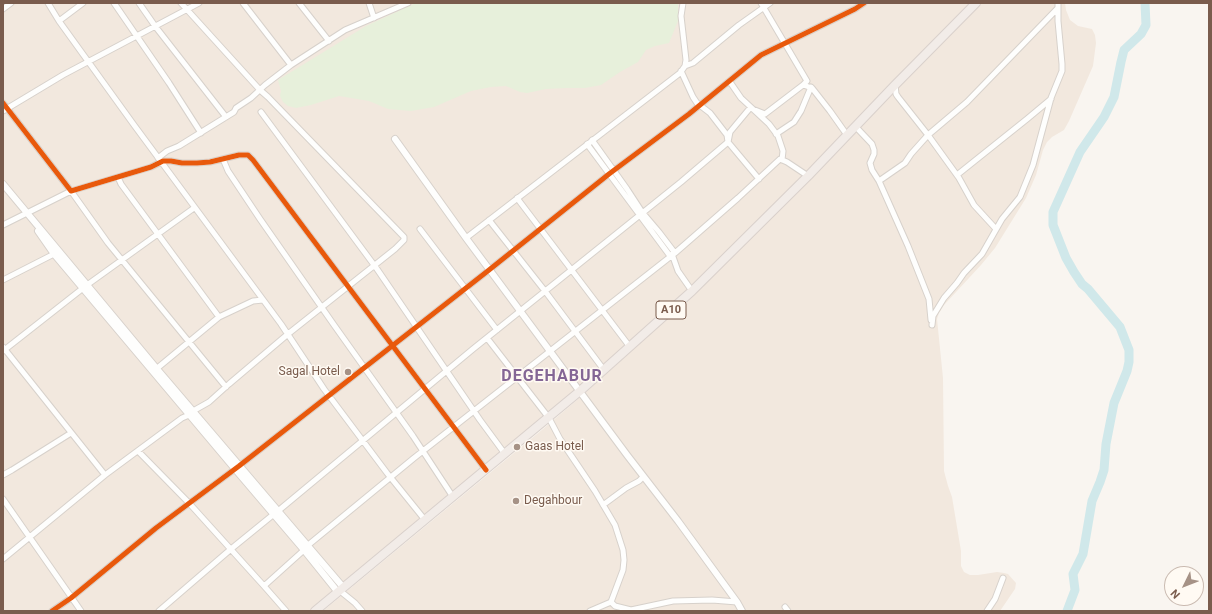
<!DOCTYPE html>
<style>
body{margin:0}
#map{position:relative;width:1212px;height:614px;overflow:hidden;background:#f9f5f0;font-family:Roboto,sans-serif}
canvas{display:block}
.frame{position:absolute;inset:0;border:4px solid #7a5c4d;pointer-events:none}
.north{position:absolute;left:1164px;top:566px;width:40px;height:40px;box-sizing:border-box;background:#fffaf3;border:1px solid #cabbb1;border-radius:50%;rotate:227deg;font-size:11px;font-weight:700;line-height:16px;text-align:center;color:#7a5c4d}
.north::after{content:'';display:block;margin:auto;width:14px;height:18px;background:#a69286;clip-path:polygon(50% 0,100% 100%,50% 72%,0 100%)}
</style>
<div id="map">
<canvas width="1212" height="614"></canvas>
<div class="frame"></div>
<div class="north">N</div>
</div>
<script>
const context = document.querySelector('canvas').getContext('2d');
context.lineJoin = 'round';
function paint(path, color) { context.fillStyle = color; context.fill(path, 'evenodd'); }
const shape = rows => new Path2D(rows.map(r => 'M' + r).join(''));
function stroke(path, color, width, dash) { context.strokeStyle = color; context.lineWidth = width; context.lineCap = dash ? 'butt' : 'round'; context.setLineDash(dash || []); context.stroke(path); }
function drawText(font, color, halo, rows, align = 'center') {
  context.font = font + ' Roboto,sans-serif'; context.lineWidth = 3; context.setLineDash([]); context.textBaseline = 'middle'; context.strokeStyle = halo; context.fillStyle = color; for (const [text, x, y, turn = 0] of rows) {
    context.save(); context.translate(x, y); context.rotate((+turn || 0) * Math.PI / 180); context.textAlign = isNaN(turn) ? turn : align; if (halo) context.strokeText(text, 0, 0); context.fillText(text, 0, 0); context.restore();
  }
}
paint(shape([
 [3,3,971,3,773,208,690,288,578,389,310,611,3,611],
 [981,3,1065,3,1066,10,1070,20,1078,26,1092,29,1095,35,1096,43,1093,66,1069,121,1064,130,1052,137,1047,142,1043,150,1036,175,1026,198,995,248,981,265,944,305,939,313,937,319,943,378,944,471,948,486,952,497,961,551,961,566,964,572,970,575,978,575,997,572,1004,573,1008,574,1016,583,1015,589,1000,611,323,611,543,429,584,394,674,312,723,265]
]), '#f2e8de');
paint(shape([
 [416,3,678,3,678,21,669,43,655,46,646,50,638,62,620,72,601,85,585,88,567,88,546,89,527,93,520,92,506,86,491,87,471,91,434,107,411,111,388,109,369,101,339,96,311,105,296,108,288,106,283,102,280,96,281,91,278,80,366,26]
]), '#e7f0db');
stroke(shape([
 [1067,611,1075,590,1073,574,1083,554,1092,501,1100,482,1104,470,1106,444,1114,403,1127,371,1129,362,1129,350,1120,327,1088,289,1082,284,1074,272,1066,258,1053,225,1053,212,1080,152,1104,117,1114,97,1121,62,1124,50,1141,34,1146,25,1145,3]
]), '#d0e8ea', 9);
const minor = shape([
 [48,3,59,21,134,125,281,324,324,389,387,473,425,520],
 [114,3,169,83,201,133],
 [139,3,155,26,226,117],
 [181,3,260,90,268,97,404,237,404,240,395,249,288,334,229,384,209,402,193,411],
 [243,3,291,65],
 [299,3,329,41],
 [369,3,374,18],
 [3,9,11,3],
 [59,21,83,3],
 [685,66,693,63,739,25,770,3],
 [681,71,693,97,697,103,710,113,727,135,728,142,759,179],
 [730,82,741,98,769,124,778,136,783,151,782,160],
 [803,85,812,88,830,111,847,135],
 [895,85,896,94,898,97,928,135,959,178,974,205,996,229],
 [3,103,71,191,151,167,163,161,171,161,182,163,197,163,210,162,239,155,248,155,253,160,486,470],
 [3,111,63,75,199,3],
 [261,112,377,269,480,420,505,454],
 [855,126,872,144,874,150,874,154,870,163,872,170,879,181,908,246,929,299,931,320],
 [776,134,794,122,801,111,811,87],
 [592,140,627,189,642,212,659,232,675,253],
 [587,144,670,256],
 [158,158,167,151,179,146,234,112,236,108,251,98,265,85,291,65,345,30,408,3],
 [223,159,228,171,260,219,334,325,413,436,453,497],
 [957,175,1027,119,1051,99],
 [118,177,121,184,219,317],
 [879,181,905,163,911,154,928,135,967,102,1057,9],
 [517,198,630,347],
 [489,220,545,291,604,370],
 [3,225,71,191,108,243,226,387],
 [420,229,497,330],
 [466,238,680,73,685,66,686,60,681,16,683,3],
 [672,254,678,271,692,291],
 [3,280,54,254],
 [932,325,933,316,944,298,957,283,964,273,982,254,1002,219,1020,197,1033,165,1051,98,1062,71,1062,64,1058,21,1058,3],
 [487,338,549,418,560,439,595,491,615,525,623,550,624,560,623,570,611,602],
 [3,347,105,475],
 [3,351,87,285,194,208],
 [155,370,219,317,253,301,263,300],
 [138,451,189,503,264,586,286,611],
 [3,475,12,470,71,433],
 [3,499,81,611],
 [603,505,626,488,639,481,643,477],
 [278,511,473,349,681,182,728,142,730,132,750,108,765,114,803,85,807,81,761,3],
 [307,546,414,458,675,253,738,198,780,159,787,162,808,176],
 [3,559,105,475,182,418,189,415],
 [264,586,304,550],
 [339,590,355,603,362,611],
 [611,602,615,606,631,610,673,601,712,600,737,602],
 [785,607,788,611],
 [52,611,71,598,156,528,239,466,489,270,609,174,689,114,761,55,855,9,864,3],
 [159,611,231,549,274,514],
 [590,611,611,602],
 [987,611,995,599,1003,578]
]);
const tertiary = shape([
 [395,139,466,238,627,455,678,521,737,602,742,611],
 [3,184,157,369,343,587],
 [38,231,54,254,235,469,304,550,337,591]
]);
const trunk = shape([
 [315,611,580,391,692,291,808,176,895,85,976,3]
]);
stroke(minor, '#d7d1cb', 7);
stroke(tertiary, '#d7d1cb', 8);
stroke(trunk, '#dad1cc', 10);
stroke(minor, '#fefefd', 5);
stroke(tertiary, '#fefefd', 6);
stroke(trunk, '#f2ece8', 8);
stroke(shape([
 [3,103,71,191,151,167,163,161,171,161,182,163,197,163,210,162,239,155,248,155,253,160,486,470],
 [52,611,71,598,156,528,239,466,489,270,609,174,689,114,761,55,855,9,864,3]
]), '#e8590c', 5);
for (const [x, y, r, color] of [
 [348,372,4,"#a69286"],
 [517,447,4,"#a69286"],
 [516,501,4,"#a69286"]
]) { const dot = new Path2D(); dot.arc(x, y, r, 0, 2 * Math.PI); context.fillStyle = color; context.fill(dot); stroke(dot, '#fffaf3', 1.5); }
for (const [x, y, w] of [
 [671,310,30]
]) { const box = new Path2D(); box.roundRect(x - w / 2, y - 9, w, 18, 3); context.fillStyle = '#fffaf3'; context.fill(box); stroke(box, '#7a5c4d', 1); }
drawText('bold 11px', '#7a5c4d', null, [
 ["A10",671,310]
]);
drawText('12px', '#7a5c4d', '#fffaf3', [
 ["Sagal Hotel",340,372,"right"],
 ["Gaas Hotel",525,447],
 ["Degahbour",524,501]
], 'left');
context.letterSpacing = '1px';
drawText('bold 16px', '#846695', '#fffaf3', [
 ["DEGEHABUR",552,377]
]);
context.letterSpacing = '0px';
</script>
